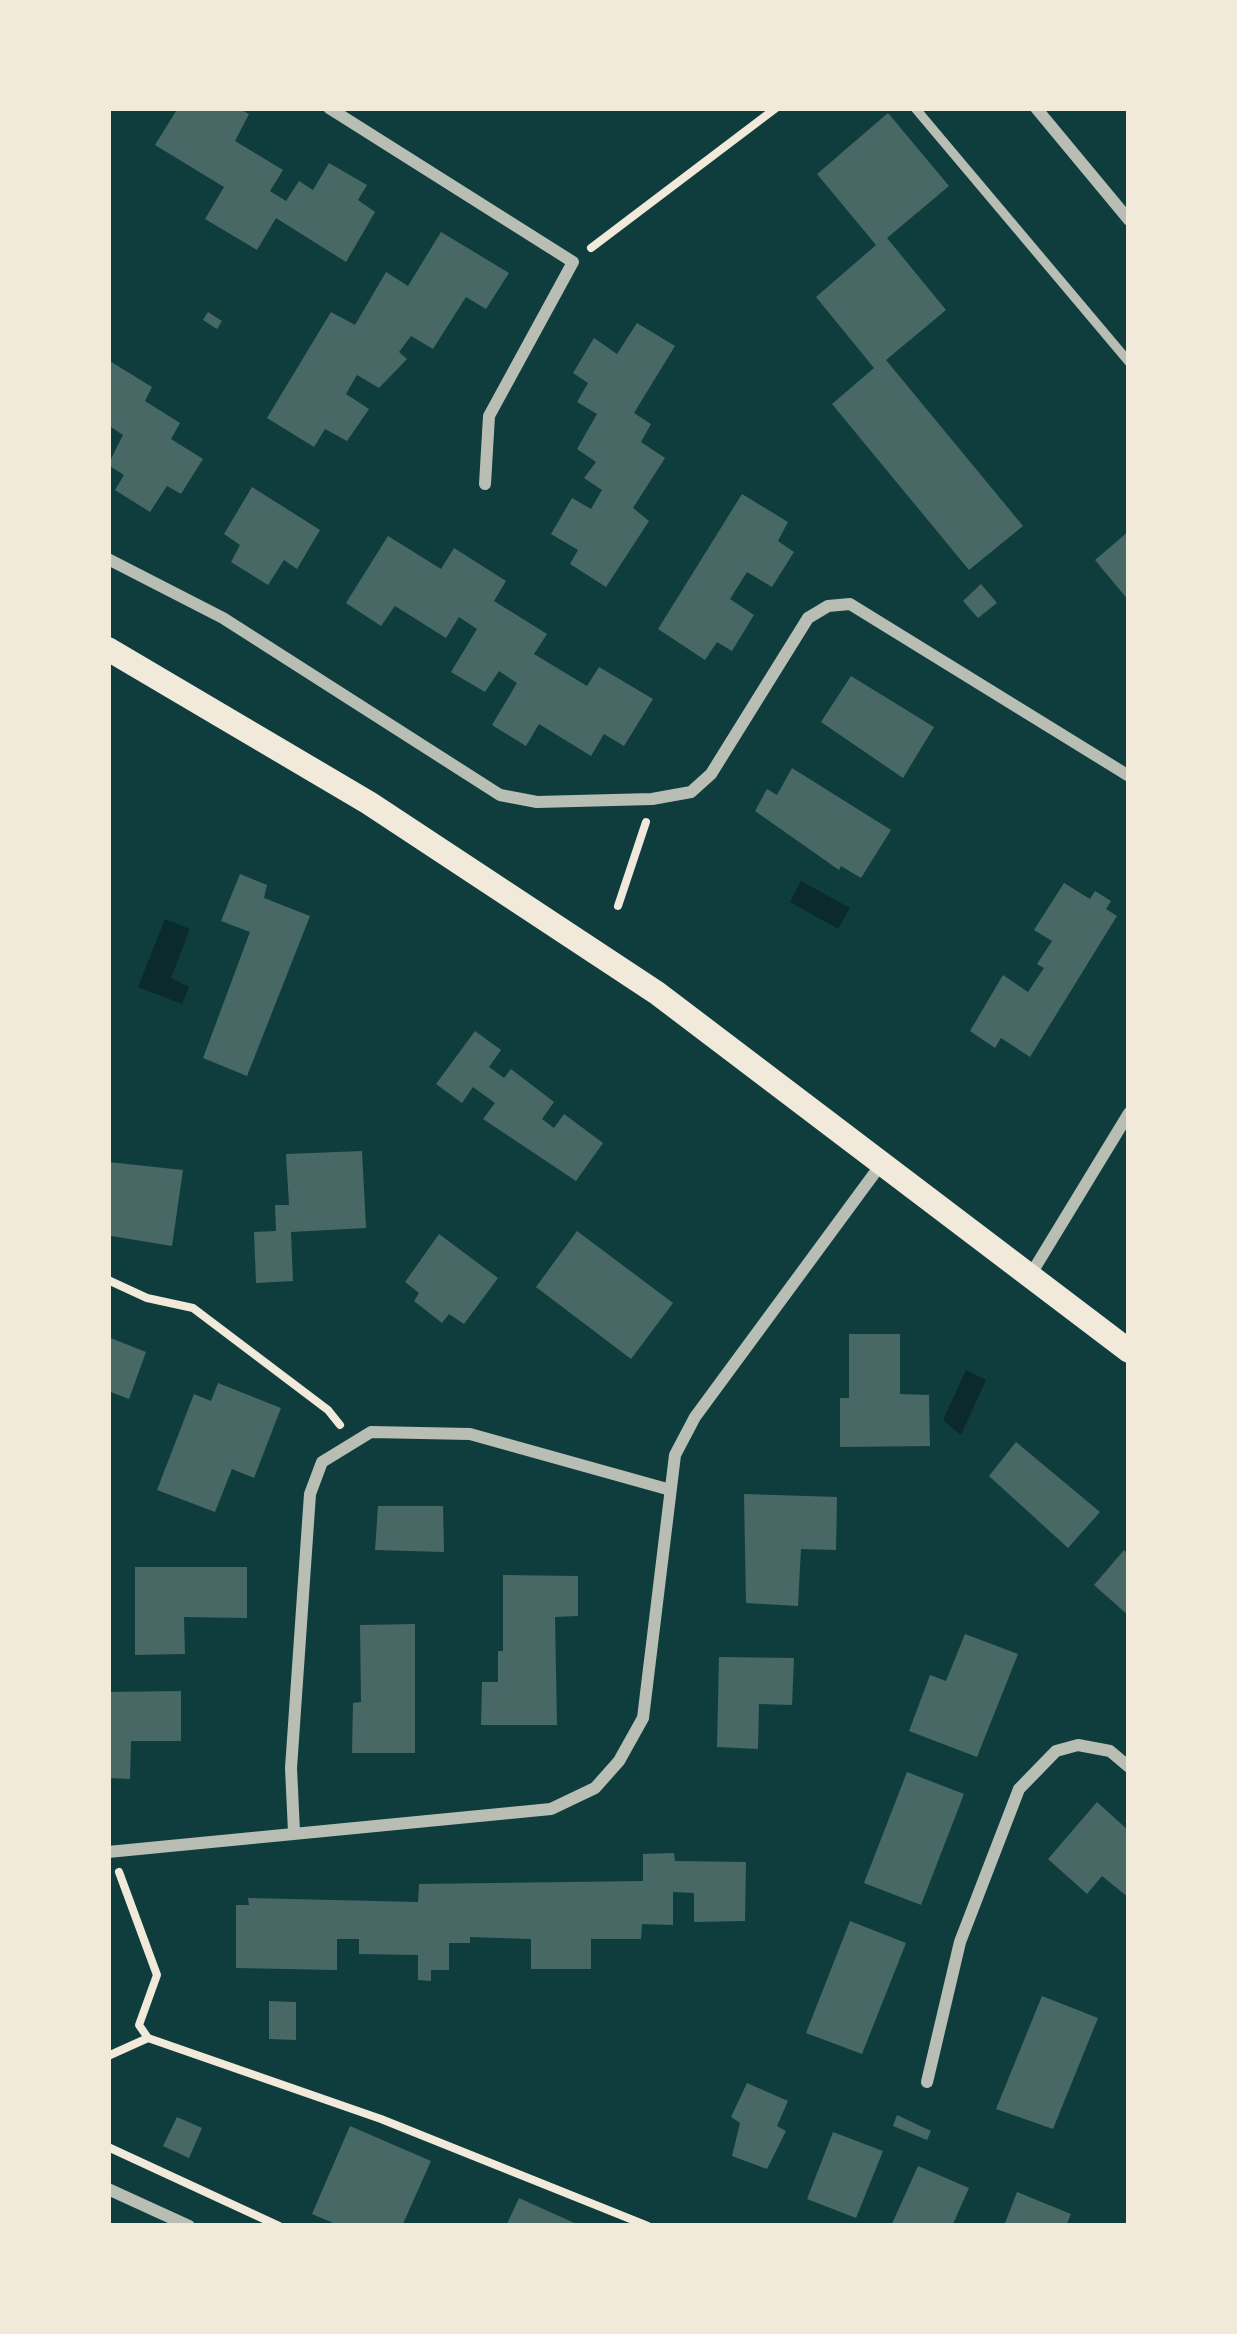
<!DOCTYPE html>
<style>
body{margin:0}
#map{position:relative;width:1237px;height:2334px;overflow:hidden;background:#0f3d3e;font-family:Raleway,sans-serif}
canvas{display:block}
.frame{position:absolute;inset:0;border:111px solid #f1e9da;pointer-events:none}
</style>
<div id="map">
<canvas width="1237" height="2334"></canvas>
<div class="frame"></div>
</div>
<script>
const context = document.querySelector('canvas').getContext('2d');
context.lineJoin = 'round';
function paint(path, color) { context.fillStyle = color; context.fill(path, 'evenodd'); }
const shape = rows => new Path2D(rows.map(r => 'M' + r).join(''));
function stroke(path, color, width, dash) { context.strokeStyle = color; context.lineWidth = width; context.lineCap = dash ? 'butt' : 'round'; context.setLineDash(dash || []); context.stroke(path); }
paint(shape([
 [801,881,850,908,838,929,790,902],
 [165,919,190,929,171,978,189,987,182,1004,138,987],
 [966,1370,986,1380,961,1435,943,1420]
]), '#0a2a2b');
paint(shape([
 [178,108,238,108,249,114,235,141,283,170,270,191,286,201,299,181,313,190,329,163,367,185,358,200,375,212,346,262,276,218,257,250,205,219,224,187,155,145],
 [888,113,949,186,887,238,946,310,886,360,1023,526,969,570,832,404,874,368,816,297,876,245,817,174],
 [441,232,509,273,486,309,466,297,433,349,411,336,399,352,407,359,379,388,357,375,346,394,369,409,347,441,325,429,314,447,267,418,331,312,355,325,386,272,408,286],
 [208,312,222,321,217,329,203,320],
 [637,323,675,346,634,413,651,424,641,442,665,458,633,508,649,521,606,587,570,564,578,550,551,534,572,498,591,509,602,490,584,478,596,462,577,449,597,414,577,402,588,383,573,373,594,338,617,354],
 [108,360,152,387,145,401,180,423,171,439,203,459,181,494,167,486,150,512,115,490,124,475,108,465,123,435,108,425],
 [252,487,320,530,297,569,284,560,268,585,231,562,240,545,224,534],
 [742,494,788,522,778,541,794,552,772,587,747,572,730,599,754,615,732,651,717,642,705,660,658,629],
 [1129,531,1129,601,1095,560],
 [388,536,441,569,454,548,506,581,494,601,547,634,534,654,587,686,599,667,653,699,624,746,604,734,591,756,539,724,526,746,492,725,517,683,499,671,485,692,451,672,477,629,459,617,446,638,395,606,381,626,346,603],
 [981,584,997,603,978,618,963,601],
 [851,676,934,727,903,778,821,722],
 [792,768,891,830,861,878,841,866,839,870,755,811,767,789,777,795],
 [240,874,267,885,264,898,310,916,247,1076,203,1058,250,932,221,921],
 [1064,883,1090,899,1095,891,1111,901,1106,909,1117,916,1030,1057,1001,1038,995,1048,970,1031,1003,975,1028,992,1044,968,1037,964,1052,941,1034,930],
 [475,1031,501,1050,489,1067,504,1078,511,1069,554,1102,542,1119,554,1128,564,1114,603,1143,576,1181,483,1119,495,1103,473,1087,462,1103,436,1084],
 [362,1151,366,1228,291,1232,293,1281,256,1283,254,1232,276,1231,275,1205,289,1205,286,1154],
 [108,1162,183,1170,172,1246,111,1236],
 [577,1231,673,1303,631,1359,536,1287],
 [439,1234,498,1278,464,1324,449,1314,442,1323,414,1301,419,1293,405,1282],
 [849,1334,900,1334,900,1394,929,1395,930,1446,840,1447,840,1398,849,1398],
 [108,1337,146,1352,129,1399,108,1391],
 [218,1383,281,1408,254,1478,232,1469,215,1512,157,1490,194,1394,211,1401],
 [1016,1442,1100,1512,1068,1548,989,1476],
 [744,1494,837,1497,836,1550,801,1549,798,1606,746,1603],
 [378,1506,443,1506,444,1552,375,1550],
 [1124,1550,1129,1555,1129,1616,1094,1585],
 [135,1567,247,1567,247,1618,184,1617,185,1654,135,1655],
 [503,1575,578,1576,578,1616,555,1617,557,1725,481,1725,482,1682,498,1682,498,1651,503,1651],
 [415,1624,415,1753,352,1753,353,1703,361,1702,360,1625],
 [965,1634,1018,1654,977,1757,909,1731,930,1675,946,1681],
 [719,1657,794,1658,792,1705,759,1704,758,1749,717,1747],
 [181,1691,181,1741,131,1741,130,1779,108,1778,108,1692],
 [907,1772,964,1794,921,1905,864,1883],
 [1097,1802,1129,1831,1129,1898,1102,1876,1087,1894,1048,1859],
 [674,1853,675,1861,746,1862,745,1921,694,1922,694,1893,673,1892,673,1925,642,1924,641,1939,591,1939,591,1969,531,1969,531,1939,470,1937,470,1943,449,1943,449,1970,431,1970,431,1981,418,1980,418,1955,359,1954,359,1939,337,1939,337,1970,236,1968,236,1905,249,1905,248,1898,418,1902,419,1884,643,1881,643,1854],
 [850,1921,906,1943,862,2054,806,2033],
 [1042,1996,1098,2018,1053,2129,996,2109],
 [269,2001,296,2002,296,2040,269,2039],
 [747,2083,788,2101,777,2126,786,2131,767,2169,732,2156,740,2123,731,2117],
 [897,2115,931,2131,927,2140,893,2126],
 [177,2117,202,2128,189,2158,163,2146],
 [350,2126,431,2161,402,2226,340,2226,312,2214],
 [833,2132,883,2151,856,2218,807,2199],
 [918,2166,969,2188,952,2226,891,2226],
 [1017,2192,1071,2214,1066,2226,1004,2226],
 [519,2198,581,2226,506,2226]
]), '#486865');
stroke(shape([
 [591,248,776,108],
 [618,906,646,822],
 [108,1280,147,1298,193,1308,328,1410,340,1425],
 [119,1872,157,1975,139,2025,148,2038,381,2119,648,2226],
 [108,2056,148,2038],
 [108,2147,279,2226]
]), '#f1e9da', 8);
stroke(shape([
 [915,108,1129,362]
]), '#b8beb3', 9);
stroke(shape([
 [329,108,573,262,489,416,485,484],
 [1036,108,1129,220],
 [108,559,223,618,500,795,537,802,652,799,691,792,711,774,808,618,828,606,850,604,1129,776],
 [1031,1274,1129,1113],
 [294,1832,291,1768,310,1494,322,1462,371,1432,470,1434,667,1489],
 [108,1852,551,1809,595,1788,619,1761,643,1718,675,1455,695,1417,882,1163],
 [927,2082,960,1942,1019,1789,1056,1751,1078,1745,1110,1751,1129,1767],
 [108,2189,189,2226]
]), '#b8beb3', 12);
stroke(shape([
 [108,649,369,803,657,993,1129,1351]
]), '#f1e9da', 24);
</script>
